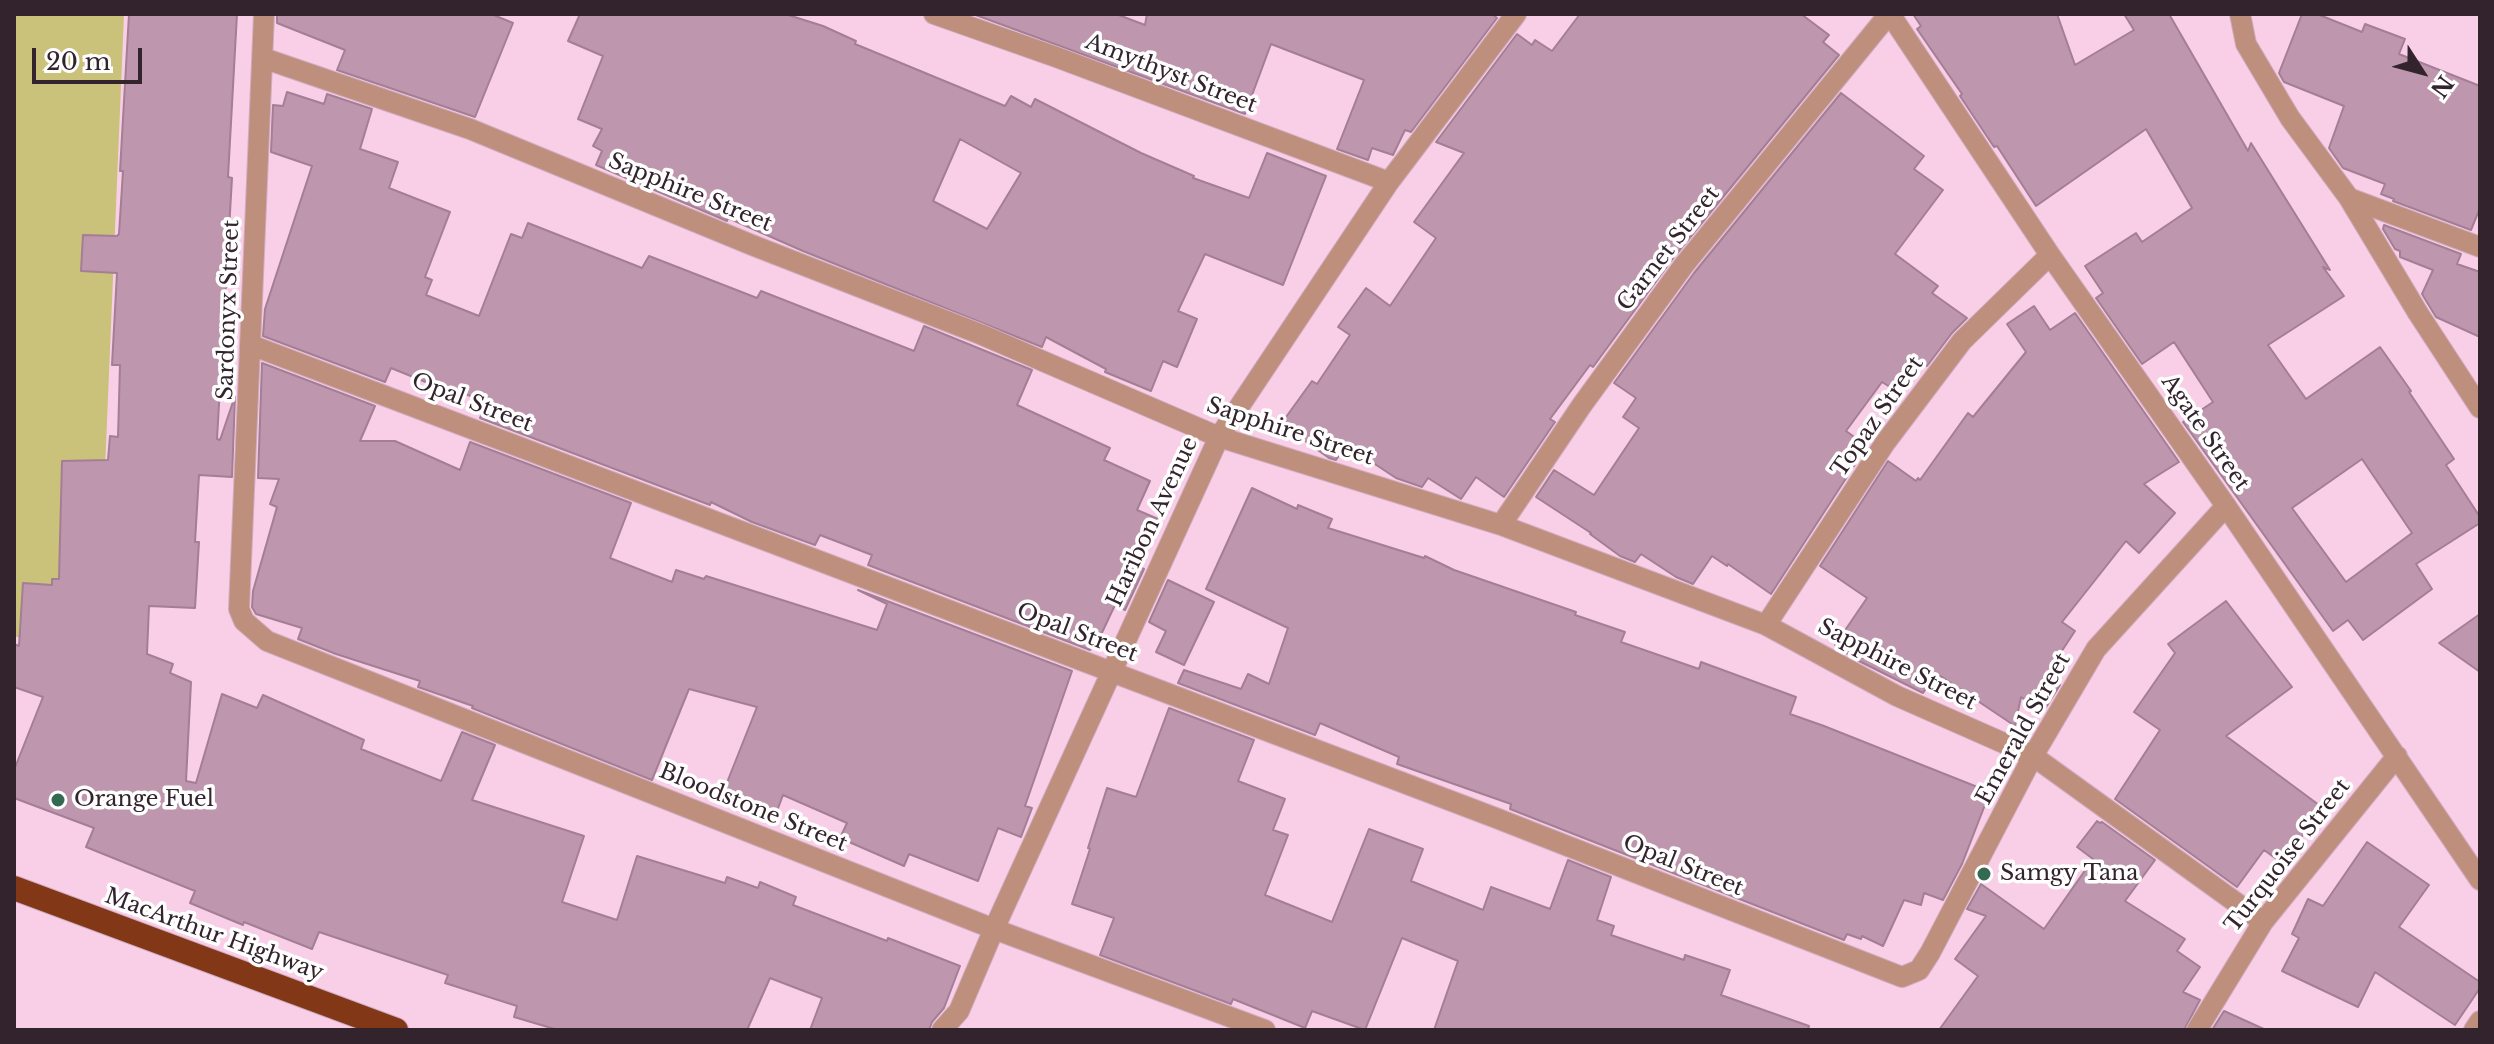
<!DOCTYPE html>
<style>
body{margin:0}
#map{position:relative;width:2494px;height:1044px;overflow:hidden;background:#f9cfe8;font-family:"Libre Baskerville",serif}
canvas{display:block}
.frame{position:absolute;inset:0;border:16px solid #33232d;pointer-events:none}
.north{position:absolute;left:2382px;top:32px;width:80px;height:80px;-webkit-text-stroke:6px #fefefe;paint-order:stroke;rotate:126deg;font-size:22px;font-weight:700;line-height:32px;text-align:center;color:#33232d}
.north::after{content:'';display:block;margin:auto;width:28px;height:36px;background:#33232d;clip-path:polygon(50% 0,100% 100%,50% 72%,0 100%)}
.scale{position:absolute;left:32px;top:48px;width:110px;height:36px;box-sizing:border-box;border:4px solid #33232d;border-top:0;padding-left:10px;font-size:24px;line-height:28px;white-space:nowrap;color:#33232d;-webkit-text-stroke:6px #fefefe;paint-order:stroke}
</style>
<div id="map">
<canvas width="2494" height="1044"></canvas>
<div class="frame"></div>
<div class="north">N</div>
<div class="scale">20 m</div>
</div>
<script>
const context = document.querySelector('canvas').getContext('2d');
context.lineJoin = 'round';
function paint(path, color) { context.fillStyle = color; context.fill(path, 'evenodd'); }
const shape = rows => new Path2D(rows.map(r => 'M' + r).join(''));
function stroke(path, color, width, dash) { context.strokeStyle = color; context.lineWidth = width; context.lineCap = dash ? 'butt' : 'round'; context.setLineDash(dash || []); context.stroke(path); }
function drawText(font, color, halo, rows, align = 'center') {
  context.font = font + ' "Libre Baskerville",serif'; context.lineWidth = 7; context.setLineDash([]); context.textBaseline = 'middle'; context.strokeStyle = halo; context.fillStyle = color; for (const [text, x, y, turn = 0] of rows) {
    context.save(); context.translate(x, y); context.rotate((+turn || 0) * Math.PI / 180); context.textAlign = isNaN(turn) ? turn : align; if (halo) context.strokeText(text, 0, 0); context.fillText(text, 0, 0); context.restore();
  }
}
paint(shape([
 [14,14,124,14,97,661,14,636]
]), '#cac17a');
const building = shape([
 [129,14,237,14,228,177,232,178,217,439,220,440,235,396,232,477,199,475,195,542,199,542,195,608,149,606,147,654,173,664,170,673,191,682,186,781,196,783,222,694,257,708,263,695,364,740,361,749,441,781,462,732,495,745,472,800,584,836,562,902,617,920,637,856,725,883,727,877,758,888,760,882,796,897,793,905,887,941,888,938,960,966,944,1008,932,1022,929,1030,810,1030,822,998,770,978,747,1030,558,1030,514,1017,517,1006,445,983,448,975,319,932,312,949,244,922,243,925,190,903,195,891,86,847,94,828,14,798,14,770,43,697,14,687,14,644,19,646,23,583,52,585,52,579,59,579,62,461,108,460,110,436,118,437,120,365,112,365,117,273,81,271,83,235,117,236,119,234,123,171,120,171,129,14],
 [277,14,491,14,513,23,475,117,337,70,345,50,277,23,277,14],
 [580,14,785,14,823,26,856,41,855,44,1005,106,1011,96,1031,107,1035,99,1141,153,1194,176,1193,178,1249,198,1267,153,1326,176,1283,285,1205,254,1178,311,1197,319,1177,367,1163,361,1151,391,1105,372,1106,369,1046,337,1042,347,803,251,728,218,727,221,596,165,602,151,593,146,602,129,578,119,603,56,568,41,580,14],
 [960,139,1021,173,987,229,933,201,960,139],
 [973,14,1116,14,1145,25,1147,14,1492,14,1497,18,1411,132,1405,130,1393,155,1372,148,1368,160,1337,149,1364,80,1271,44,1245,114,973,14],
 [1580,14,1801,14,1829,35,1823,42,1839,55,1674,257,1593,367,1590,365,1550,419,1555,422,1504,497,1476,477,1461,499,1428,478,1422,487,1396,478,1346,445,1336,460,1329,458,1281,424,1312,381,1317,384,1350,335,1338,327,1366,288,1390,306,1436,238,1414,222,1464,153,1436,142,1517,34,1532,45,1535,40,1552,51,1580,14],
 [1913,14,2057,14,2075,65,2134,30,2124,14,2169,14,2248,151,2251,143,2330,270,2323,267,2344,296,2268,345,2306,399,2380,347,2411,391,2409,392,2454,459,2446,465,2480,517,2480,523,2416,564,2432,589,2363,640,2348,620,2333,631,2183,422,2213,402,2174,342,2142,364,2096,298,2103,293,2085,266,2136,233,2142,242,2192,208,2146,129,2036,206,1997,146,1994,147,1960,96,1962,94,1917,29,1921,26,1913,14],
 [2362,459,2412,533,2346,582,2292,508,2362,459],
 [2302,14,2317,14,2362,32,2365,24,2405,39,2399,54,2480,86,2480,208,2471,230,2393,201,2394,199,2381,194,2385,184,2343,168,2329,148,2344,106,2284,82,2279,73,2302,14],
 [287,92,324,104,327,94,372,109,360,149,398,162,389,188,450,212,425,277,432,280,426,295,479,316,511,234,522,238,528,223,642,268,649,256,757,298,761,291,914,351,924,326,1032,370,1017,405,1110,448,1104,460,1150,481,1137,510,1158,519,1137,566,1144,569,1125,610,1115,605,1099,639,1096,638,1090,650,868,565,872,555,820,535,815,545,752,522,711,502,710,505,480,418,486,402,429,380,428,383,391,368,385,382,263,336,265,309,312,166,271,152,273,105,283,106,287,92],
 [1841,93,1924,156,1914,169,1943,190,1895,254,1938,286,1932,293,1967,318,1952,333,1927,366,1915,358,1893,389,1882,382,1846,431,1867,446,1771,594,1728,564,1727,566,1712,556,1693,584,1676,577,1641,554,1635,562,1620,556,1590,534,1591,533,1536,497,1554,470,1594,495,1639,428,1623,417,1636,398,1614,383,1694,273,1841,93],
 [2384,225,2461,254,2457,264,2480,272,2480,337,2436,317,2422,294,2433,270,2400,257,2400,251,2395,249,2383,229,2384,225],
 [2034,306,2050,330,2075,313,2179,462,2144,484,2175,513,2139,553,2126,541,2062,622,2075,631,2046,675,2060,685,2043,712,2021,697,2015,726,1936,673,1923,693,1853,658,1835,645,1867,598,1820,566,1888,461,1916,481,1918,478,1920,480,1968,413,1973,417,2026,352,2007,324,2034,306],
 [262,363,375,406,360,441,395,441,460,470,470,442,631,503,610,558,672,582,676,570,704,579,706,576,877,630,887,604,858,590,1072,671,1025,806,1032,808,1021,837,998,828,978,881,909,854,904,866,840,838,847,823,783,795,777,811,724,790,757,707,689,689,652,780,472,708,473,706,418,687,420,681,336,654,298,639,302,628,256,614,252,607,253,591,277,507,270,504,279,479,258,478,262,363],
 [1252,488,1297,509,1298,505,1332,519,1328,528,1424,558,1425,556,1454,570,1576,612,1575,615,1625,632,1621,642,1699,669,1701,662,1796,697,1790,714,1824,726,1990,792,1962,864,1943,900,1924,893,1921,905,1904,900,1883,946,1862,936,1861,939,1847,934,1844,940,1510,809,1511,804,1397,764,1399,757,1320,723,1315,735,1178,683,1184,670,1241,689,1248,674,1269,684,1288,628,1206,589,1252,488],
 [1168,580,1214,602,1184,665,1156,652,1166,631,1149,622,1168,580],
 [2226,601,2292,687,2226,736,2323,808,2282,863,2264,850,2237,887,2115,799,2160,730,2134,712,2175,653,2168,644,2226,601],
 [2480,614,2480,672,2439,643,2480,614],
 [1169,708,1254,740,1238,781,1285,799,1273,830,1288,835,1265,895,1332,922,1369,829,1423,849,1411,881,1483,910,1491,887,1550,909,1568,860,1611,877,1597,920,1614,926,1611,935,1684,960,1685,955,1730,970,1721,995,1809,1026,1808,1030,1434,1030,1458,961,1402,938,1365,1030,1312,1011,1305,1028,1233,999,1231,1004,1100,955,1114,918,1072,904,1090,849,1088,848,1107,788,1136,797,1169,708],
 [2097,821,2100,823,2102,822,2155,860,2125,901,2185,939,2177,951,2200,967,2183,992,2200,1000,2184,1030,1939,1030,1978,976,1955,959,1986,916,1967,909,1981,884,2044,929,2093,859,2077,847,2097,821],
 [2367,842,2429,885,2399,927,2480,982,2480,988,2455,1025,2375,972,2358,1007,2282,971,2299,938,2292,934,2308,899,2323,906,2367,842],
 [2224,1011,2266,1030,2212,1030,2224,1011]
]);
paint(building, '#be97ae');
stroke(building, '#a47e95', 2);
const minor = shape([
 [264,14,239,609,244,621,267,641,994,929,1265,1030],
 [934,14,1056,57,1389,182],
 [1890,14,2050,255,2226,506,2480,880],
 [2240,14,2246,44,2290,118,2349,198,2418,313,2480,408],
 [263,58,470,129,752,245,980,334,1219,437,1501,525,1766,625,1897,696,2033,756,2263,922],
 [2349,198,2480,247],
 [251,345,1496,818,1902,977,1919,970,1930,953,2033,756,2096,649,2226,506],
 [1501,525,1582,405,1684,265,1889,14],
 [1766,625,1885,443,1962,341,2050,255],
 [942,1030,959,1011,994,929,1219,437,1389,182,1516,14],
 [2197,1030,2263,922,2397,756],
 [2474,1030,2480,1021]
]);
const highway = shape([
 [14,888,396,1030]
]);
stroke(minor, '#d1adc3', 22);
stroke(highway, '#d1adc3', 26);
stroke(minor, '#be8f7c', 20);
stroke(highway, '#823716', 24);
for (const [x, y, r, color] of [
 [58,800,8,"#336a51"],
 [1984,874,8,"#336a51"]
]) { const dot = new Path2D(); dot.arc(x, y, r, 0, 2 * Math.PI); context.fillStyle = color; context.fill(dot); stroke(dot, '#fefefe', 3); }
drawText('22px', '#33232d', '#fefefe', [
 ["Amythyst Street",1171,74,21],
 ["Sapphire Street",690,193,22],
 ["Garnet Street",1669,249,-52],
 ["Sardonyx Street",229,310,-88],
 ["Opal Street",472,403,21],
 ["Topaz Street",1878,417,-55],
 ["Sapphire Street",1290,432,18],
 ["Agate Street",2205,433,55],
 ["Haribon Avenue",1153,522,-65],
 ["Opal Street",1077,633,21],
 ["Sapphire Street",1897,665,27],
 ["Emerald Street",2024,729,-61],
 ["Bloodstone Street",753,808,22],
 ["Turquoise Street",2288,856,-52],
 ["Opal Street",1683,866,22],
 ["MacArthur Highway",214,935,20]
]);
drawText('22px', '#33232d', '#fefefe', [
 ["Orange Fuel",74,800],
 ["Samgy Tana",2000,874]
], 'left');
</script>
